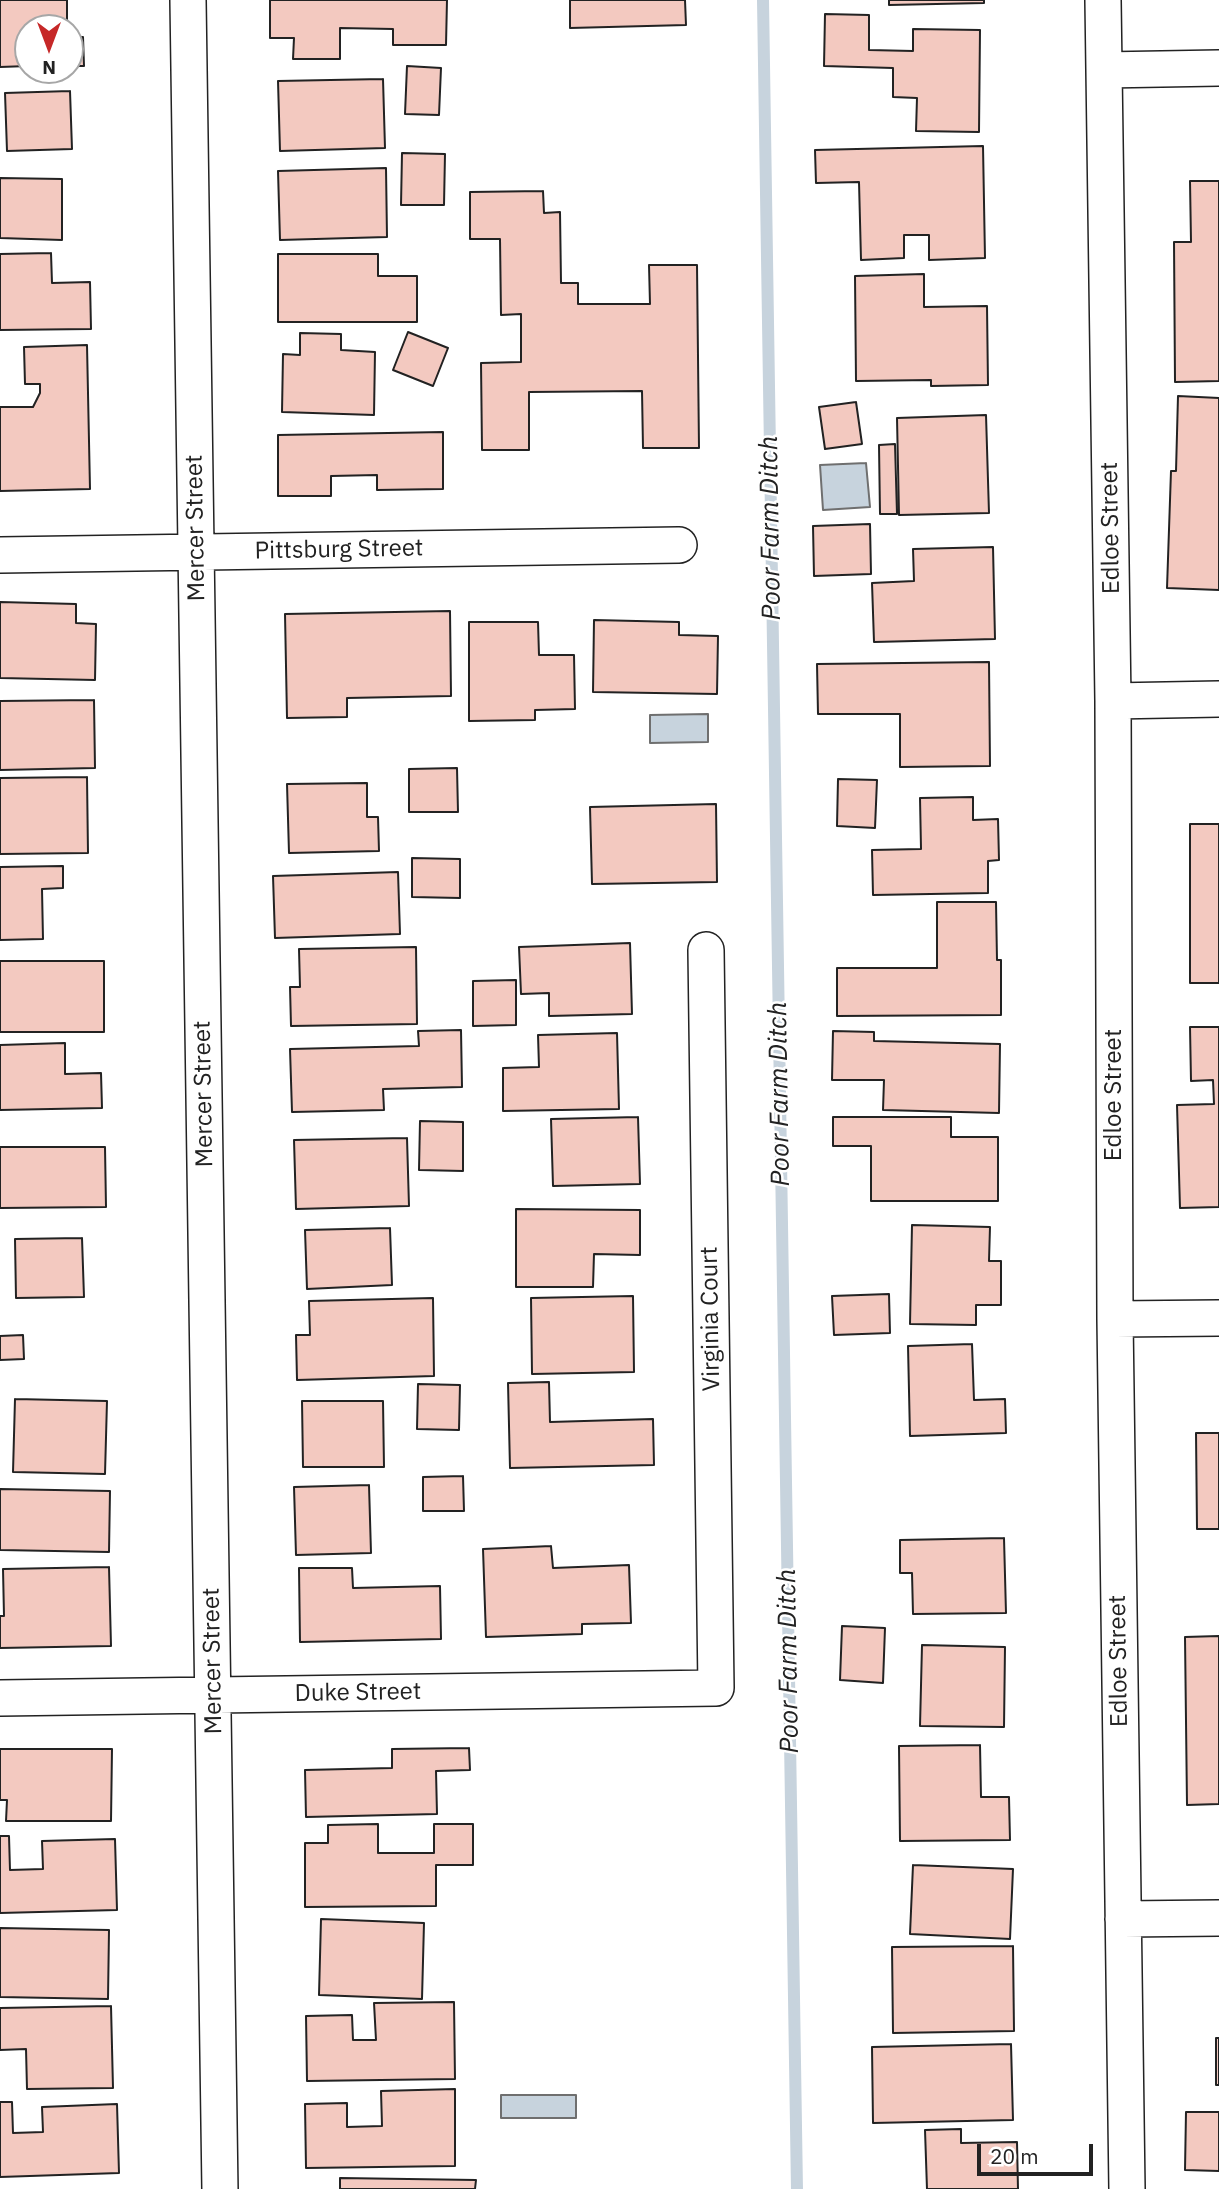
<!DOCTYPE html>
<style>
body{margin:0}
#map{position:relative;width:1219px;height:2189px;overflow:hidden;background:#fff;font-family:"IBM Plex Sans",sans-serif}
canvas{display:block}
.north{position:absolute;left:14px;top:14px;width:70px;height:70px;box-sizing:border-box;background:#fff;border:2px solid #a7a7a7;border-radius:50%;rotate:180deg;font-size:19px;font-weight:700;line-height:28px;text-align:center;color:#222}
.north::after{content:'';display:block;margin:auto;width:24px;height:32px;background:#c62828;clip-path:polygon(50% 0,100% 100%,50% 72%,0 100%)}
.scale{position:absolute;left:977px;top:2144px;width:116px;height:32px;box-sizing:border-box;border:4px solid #222;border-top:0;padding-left:9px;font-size:21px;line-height:24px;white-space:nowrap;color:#222;-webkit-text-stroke:5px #fff;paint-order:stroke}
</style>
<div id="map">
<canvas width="1219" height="2189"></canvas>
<div class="north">N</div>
<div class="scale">20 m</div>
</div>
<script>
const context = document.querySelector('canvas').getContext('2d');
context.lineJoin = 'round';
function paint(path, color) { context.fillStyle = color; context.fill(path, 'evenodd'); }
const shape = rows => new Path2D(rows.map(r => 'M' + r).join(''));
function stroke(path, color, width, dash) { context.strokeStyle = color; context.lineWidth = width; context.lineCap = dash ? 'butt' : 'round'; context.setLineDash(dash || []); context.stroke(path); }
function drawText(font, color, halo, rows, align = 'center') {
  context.font = font + ' "IBM Plex Sans",sans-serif'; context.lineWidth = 5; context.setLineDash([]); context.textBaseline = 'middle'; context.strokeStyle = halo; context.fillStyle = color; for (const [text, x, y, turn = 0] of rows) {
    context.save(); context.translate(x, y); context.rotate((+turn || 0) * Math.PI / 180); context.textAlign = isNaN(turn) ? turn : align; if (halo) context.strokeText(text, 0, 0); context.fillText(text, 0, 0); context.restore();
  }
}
const water = shape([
 [866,463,870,507,823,510,820,465,866,463],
 [708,714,708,742,650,743,650,715,708,714],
 [501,2095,576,2095,576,2118,501,2118,501,2095]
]);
paint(water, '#c7d3dd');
stroke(water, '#6f6f6f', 2);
stroke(shape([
 [763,0,797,2189]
]), '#c7d3dd', 12);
const building = shape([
 [0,0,67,0,67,28,28,28,28,66,0,67,0,0],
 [270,0,447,0,446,45,393,45,393,29,340,28,340,59,293,59,294,38,270,38,270,0],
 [570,0,685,0,686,25,570,28,570,0],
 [889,0,984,0,984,3,889,5,889,0],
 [825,14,869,15,869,50,913,51,913,29,980,30,979,132,916,131,917,98,893,97,893,68,824,66,825,14],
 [70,37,83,37,84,66,70,66,70,37],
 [407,66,441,68,439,115,405,114,407,66],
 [383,79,385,148,280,151,278,81,383,79],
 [70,91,72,149,7,151,5,93,70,91],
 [983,146,985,258,929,260,929,235,904,235,904,258,861,260,859,182,816,183,815,150,983,146],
 [402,153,445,154,444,205,401,205,402,153],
 [386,168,387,237,280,240,278,171,386,168],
 [0,178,62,179,62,240,0,238,0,178],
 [1190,181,1219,181,1219,381,1175,382,1174,242,1191,242,1190,181],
 [543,191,544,213,560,212,561,283,578,283,578,304,650,304,649,265,697,265,699,448,643,448,642,391,529,392,529,450,482,450,481,363,521,362,521,314,501,315,500,239,470,239,470,192,543,191],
 [51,253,52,283,90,282,91,329,0,330,0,254,51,253],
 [278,254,378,254,378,276,417,276,417,322,278,322,278,254],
 [924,274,924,307,987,306,988,385,931,386,931,380,856,381,855,276,924,274],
 [408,332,448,348,433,386,393,370,408,332],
 [300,333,341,334,341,350,375,352,374,415,282,412,283,354,300,355,300,333],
 [87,345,90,489,0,491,0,407,33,407,40,393,40,384,25,384,24,347,87,345],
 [1178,396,1219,398,1219,590,1167,588,1171,471,1176,471,1178,396],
 [856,402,862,444,825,449,819,407,856,402],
 [986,415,989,513,899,515,897,418,986,415],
 [443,432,443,489,377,490,377,475,331,476,331,496,278,496,278,435,443,432],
 [895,444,897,514,880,514,879,445,895,444],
 [870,524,871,574,814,576,813,526,870,524],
 [993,547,995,639,874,642,872,583,914,581,913,549,993,547],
 [0,602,76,604,76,623,96,624,95,680,0,678,0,602],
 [450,611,451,696,347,698,347,717,287,718,285,614,450,611],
 [594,620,679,622,679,635,718,636,717,694,593,692,594,620],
 [469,622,538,622,539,655,574,655,575,709,535,710,535,720,469,721,469,622],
 [989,662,990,766,900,767,900,714,818,714,817,664,989,662],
 [94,700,95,768,0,770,0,701,94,700],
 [457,768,458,812,409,812,409,769,457,768],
 [87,777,88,853,0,854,0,778,87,777],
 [838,779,877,780,875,828,837,826,838,779],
 [367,783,367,817,378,817,379,851,289,853,287,784,367,783],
 [973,797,973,820,998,819,999,860,988,861,988,893,873,895,872,850,921,849,920,798,973,797],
 [716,804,717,882,592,884,590,807,716,804],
 [1190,824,1219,824,1219,983,1190,983,1190,824],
 [412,858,460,859,460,898,412,897,412,858],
 [63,866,63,888,42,889,43,939,0,940,0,867,63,866],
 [398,872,400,934,275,938,273,876,398,872],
 [937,902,996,902,997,960,1001,960,1001,1015,837,1016,837,968,937,968,937,902],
 [630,943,632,1014,549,1016,549,993,521,994,519,947,630,943],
 [416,947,417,1024,291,1026,290,987,300,987,299,949,416,947],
 [0,961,104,961,104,1032,0,1032,0,961],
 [516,980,516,1025,473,1026,473,981,516,980],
 [1190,1027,1219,1027,1219,1207,1180,1208,1177,1105,1214,1104,1213,1080,1191,1081,1190,1027],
 [461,1030,462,1087,383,1089,384,1110,292,1112,290,1049,419,1046,418,1031,461,1030],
 [833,1031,874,1032,874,1041,1000,1044,999,1113,883,1110,884,1080,832,1080,833,1031],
 [617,1033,619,1109,503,1111,503,1068,539,1067,538,1035,617,1033],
 [65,1043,65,1074,101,1073,102,1108,0,1110,0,1045,65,1043],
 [638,1117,640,1184,553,1186,551,1119,638,1117],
 [833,1117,951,1117,951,1137,998,1137,998,1201,871,1201,871,1146,833,1146,833,1117],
 [420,1121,463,1122,463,1171,419,1170,420,1121],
 [407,1138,409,1206,296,1209,294,1140,407,1138],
 [0,1147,105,1147,106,1207,0,1208,0,1147],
 [516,1209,640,1210,640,1255,594,1254,593,1287,516,1287,516,1209],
 [912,1225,990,1227,989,1261,1001,1261,1001,1305,976,1305,976,1325,910,1324,912,1225],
 [390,1228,392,1285,307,1289,305,1230,390,1228],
 [82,1238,84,1297,16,1298,15,1239,82,1238],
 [889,1294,890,1333,834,1335,832,1296,889,1294],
 [633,1296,634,1372,532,1374,531,1298,633,1296],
 [433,1298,434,1376,297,1380,296,1335,310,1335,309,1301,433,1298],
 [23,1335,24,1359,0,1360,0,1336,23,1335],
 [972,1344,974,1400,1005,1399,1006,1433,910,1436,908,1346,972,1344],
 [549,1382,550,1422,653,1419,654,1465,510,1468,508,1383,549,1382],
 [418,1384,460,1385,459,1430,417,1429,418,1384],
 [15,1399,107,1401,105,1474,13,1472,15,1399],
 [302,1401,383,1401,384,1467,303,1467,302,1401],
 [1196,1433,1219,1433,1219,1529,1197,1529,1196,1433],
 [463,1476,464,1511,423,1511,423,1477,463,1476],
 [369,1485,371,1553,296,1555,294,1487,369,1485],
 [0,1489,110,1491,109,1552,0,1550,0,1489],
 [1004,1538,1006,1613,913,1614,912,1573,900,1573,900,1540,1004,1538],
 [551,1546,553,1568,629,1565,631,1623,582,1624,582,1634,486,1637,483,1549,551,1546],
 [109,1567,111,1646,0,1648,0,1616,4,1616,3,1569,109,1567],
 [299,1568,352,1568,353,1588,440,1586,441,1639,300,1642,299,1568],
 [842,1626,885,1628,883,1683,840,1680,842,1626],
 [1219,1636,1219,1804,1187,1805,1185,1637,1219,1636],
 [922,1645,1005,1647,1004,1727,920,1726,922,1645],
 [980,1745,981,1797,1009,1797,1010,1840,900,1841,899,1746,980,1745],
 [469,1748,470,1770,436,1771,437,1814,306,1817,305,1770,392,1768,392,1749,469,1748],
 [0,1749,112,1749,111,1821,6,1821,7,1800,0,1800,0,1749],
 [378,1824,378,1853,434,1853,434,1824,473,1824,473,1865,436,1865,436,1906,305,1907,305,1843,328,1843,328,1825,378,1824],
 [0,1836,9,1836,10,1870,43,1869,42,1841,115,1839,117,1910,0,1913,0,1836],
 [913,1865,1013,1869,1010,1939,910,1934,913,1865],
 [321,1919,424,1923,422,1999,319,1995,321,1919],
 [0,1928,109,1930,108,1999,0,1997,0,1928],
 [1013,1946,1014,2031,893,2033,892,1947,1013,1946],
 [454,2002,455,2079,307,2081,306,2016,352,2015,353,2040,376,2040,374,2003,454,2002],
 [111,2006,113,2088,27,2089,26,2049,0,2050,0,2008,111,2006],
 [1216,2038,1219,2038,1219,2085,1216,2085,1216,2038],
 [1011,2044,1013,2120,873,2123,872,2047,1011,2044],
 [455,2089,455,2166,306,2168,305,2104,347,2103,347,2127,382,2126,381,2091,455,2089],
 [0,2102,12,2102,13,2133,43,2132,42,2107,117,2104,119,2173,0,2177,0,2102],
 [1186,2112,1219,2112,1219,2171,1185,2170,1186,2112],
 [961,2129,961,2143,1017,2142,1018,2189,927,2189,925,2130,961,2129],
 [340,2178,476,2180,475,2189,340,2189,340,2178]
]);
paint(building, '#f3c9c0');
stroke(building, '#222', 2);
const street = shape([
 [188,0,220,2189],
 [1103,0,1113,701,1115,1319,1127,2189],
 [1104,70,1219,68],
 [0,555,679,545],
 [1113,701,1219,699],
 [1115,1319,1219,1318],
 [0,1698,716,1688,706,950],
 [1123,1919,1219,1918]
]);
stroke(street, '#222', 38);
stroke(street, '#fff', 35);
drawText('24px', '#222', '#fff', [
 ["Mercer Street",196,528,-91],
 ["Edloe Street",1111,528,-91],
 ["Pittsburg Street",339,550,-1],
 ["Mercer Street",204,1094,-91],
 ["Edloe Street",1114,1095,-90],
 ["Virginia Court",711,1319,-91],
 ["Mercer Street",213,1661,-91],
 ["Edloe Street",1119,1661,-91],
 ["Duke Street",358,1693,-1]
]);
drawText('italic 26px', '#222', '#fff', [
 ["Poor Farm Ditch",771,528,-91],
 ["Poor Farm Ditch",780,1094,-91],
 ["Poor Farm Ditch",789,1661,-91]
]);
</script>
